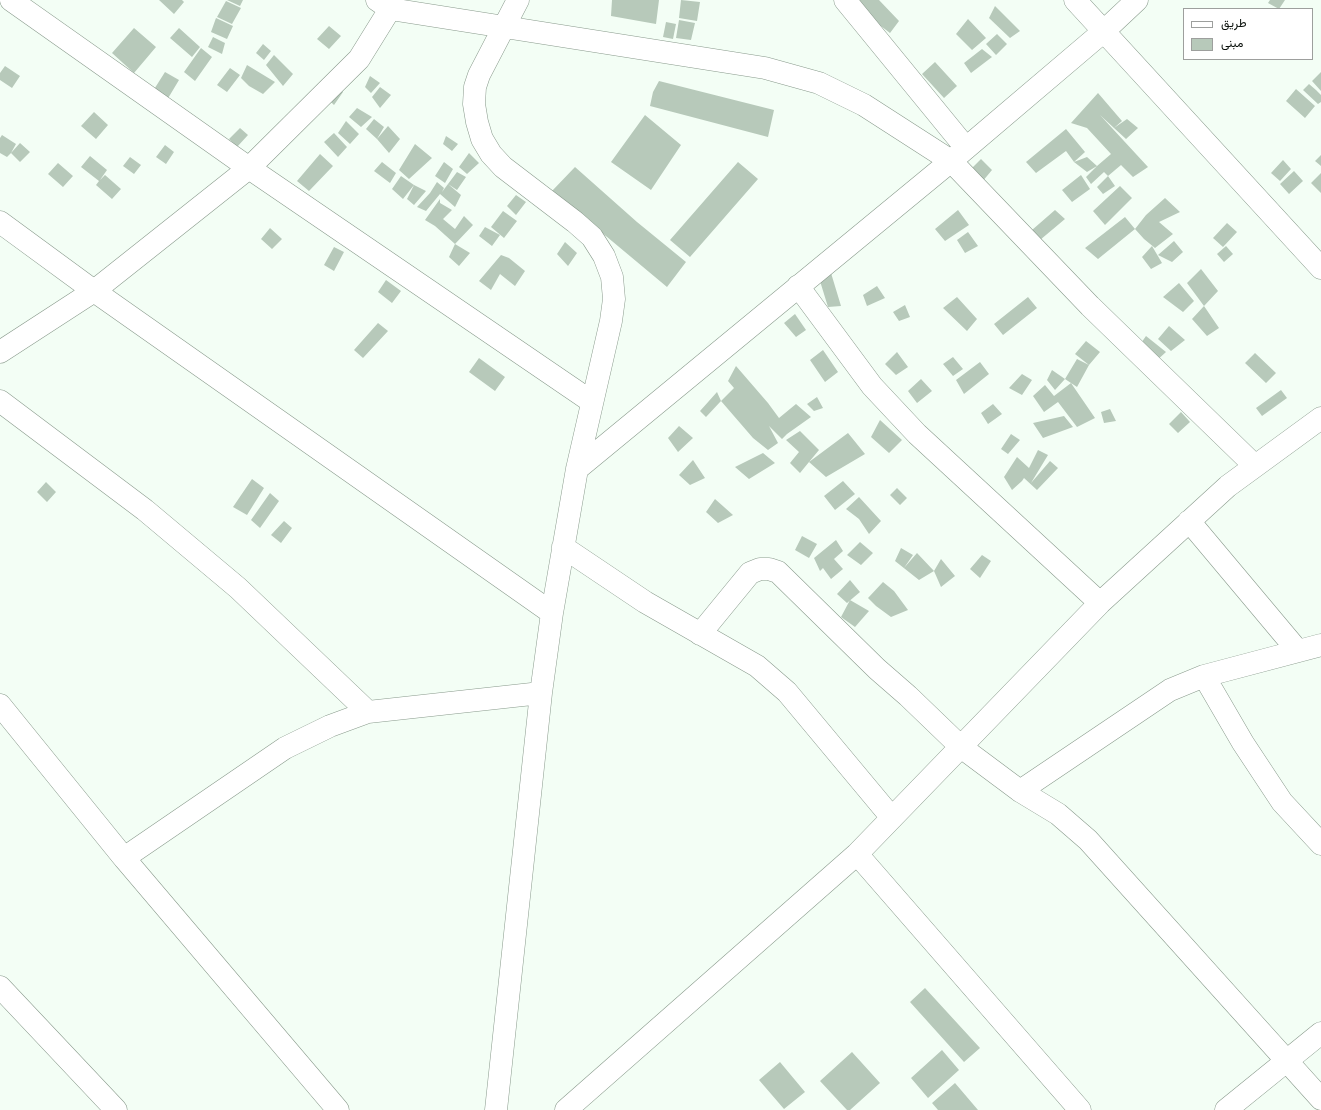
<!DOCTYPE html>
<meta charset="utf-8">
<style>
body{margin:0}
#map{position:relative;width:1321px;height:1110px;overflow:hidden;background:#f3fef5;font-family:"Asap Condensed",Vazirmatn,sans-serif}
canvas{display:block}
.legend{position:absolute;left:1183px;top:8px;width:130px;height:52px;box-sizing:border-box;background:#fff;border:1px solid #9d9f9d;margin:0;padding:5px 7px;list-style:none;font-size:12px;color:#0a100b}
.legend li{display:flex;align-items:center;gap:8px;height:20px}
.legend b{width:20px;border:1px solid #9d9f9d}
</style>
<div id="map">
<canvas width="1321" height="1110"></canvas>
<ul class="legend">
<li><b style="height:5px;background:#fff"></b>طريق</li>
<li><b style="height:11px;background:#b7c9ba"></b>مبنى</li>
</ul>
</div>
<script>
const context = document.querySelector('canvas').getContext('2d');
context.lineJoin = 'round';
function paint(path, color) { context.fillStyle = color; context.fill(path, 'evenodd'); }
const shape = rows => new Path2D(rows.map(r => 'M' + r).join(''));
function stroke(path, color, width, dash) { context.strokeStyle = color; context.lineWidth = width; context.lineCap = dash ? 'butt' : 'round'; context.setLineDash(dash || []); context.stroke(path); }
paint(shape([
 [159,0,182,0,184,2,174,14],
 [227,0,243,0,240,6],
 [612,0,659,0,656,24,611,16],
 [681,0,700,2,697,21,679,18],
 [854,0,879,0,899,21,890,33,873,20],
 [1270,0,1285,0,1279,9,1268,3],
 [226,1,241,8,232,24,217,17],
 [995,6,1020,31,1010,38,989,18],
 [216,18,233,26,227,39,211,32],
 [968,19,986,38,972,50,956,34],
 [679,20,695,23,691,40,676,38],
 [666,22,676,24,673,39,663,37],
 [329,26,341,36,329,49,317,39],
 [134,28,156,47,134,73,112,53],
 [179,28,200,47,192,57,170,38],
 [997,34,1007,44,996,55,986,44],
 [213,37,225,43,222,54,208,47],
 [263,44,271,51,264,60,256,53],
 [201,48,212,57,195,81,184,72],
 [982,49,992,57,971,73,964,63],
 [274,55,293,74,283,86,266,65],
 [935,62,957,86,944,98,922,74],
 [247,65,275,82,263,94,249,86,241,78],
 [5,66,20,76,12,88,0,80,0,73],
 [230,68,240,75,227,92,217,85],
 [165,72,179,80,167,100,153,91],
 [1321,72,1321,91,1312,81],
 [370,76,380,83,371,93,365,87],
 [659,81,774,110,768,137,650,106,653,92],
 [334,83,343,92,334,105,323,94],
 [1309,84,1316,90,1321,95,1321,102,1318,104,1303,90],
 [380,87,391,95,380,108,372,97],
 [1296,89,1315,106,1305,118,1286,101],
 [1098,93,1122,121,1114,128,1127,119,1138,128,1126,139,1114,128,1100,115,1148,167,1133,177,1121,165,1108,176,1104,172,1091,184,1086,177,1097,166,1111,154,1087,128,1071,123],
 [357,108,372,117,361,127,349,117],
 [94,112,108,125,96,139,81,126],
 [645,115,681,145,651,190,611,162],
 [374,119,384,127,377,139,388,126,400,139,389,153,377,139,366,129],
 [346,121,359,134,350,144,338,133],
 [240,128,248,135,237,147,229,139],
 [1066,129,1085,152,1074,162,1066,151,1036,173,1026,162],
 [334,133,347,147,338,157,324,142],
 [2,135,16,144,11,153,7,157,0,153,0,138],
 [446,136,458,144,452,151,443,144],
 [20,143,30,152,20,162,11,153],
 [415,144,432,158,409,179,399,170],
 [165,145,174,152,166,164,156,157],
 [469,153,479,163,467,174,459,167],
 [320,154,333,166,309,191,297,181],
 [1321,155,1321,166,1315,161],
 [90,156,107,170,100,180,105,175,121,189,112,199,96,185,99,181,81,167],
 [130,157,141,165,134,174,123,166],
 [1087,157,1097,166,1087,172,1074,162],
 [981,159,992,170,982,182,969,171],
 [1283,160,1291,169,1280,181,1271,173],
 [382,162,396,173,390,183,374,171],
 [444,162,453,169,445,183,435,176],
 [738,162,758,179,690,257,670,240],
 [58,163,73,176,63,187,48,174],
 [575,167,637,222,686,262,667,287,552,191],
 [1294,171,1303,181,1289,194,1280,184],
 [457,172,466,177,457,190,448,184],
 [1321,173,1321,193,1311,183],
 [1081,175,1090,189,1072,202,1062,190],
 [401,176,414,185,403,199,392,189],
 [1108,176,1115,186,1103,194,1097,187],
 [437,182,444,188,442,192,448,184,461,195,455,207,440,194,426,211,417,207,430,193],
 [414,185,426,191,414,205,407,199],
 [1120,186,1132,198,1105,225,1093,211],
 [516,195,526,202,516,215,507,206],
 [1165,198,1180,212,1159,222,1173,234,1155,248,1144,239,1135,229,1146,215],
 [440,199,440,203,452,210,443,219,455,229,464,216,473,225,455,244,435,226,425,220],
 [958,210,969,225,945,241,935,229],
 [1055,210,1065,219,1040,240,1032,230],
 [503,211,517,221,504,238,491,227],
 [1125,217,1135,229,1098,259,1085,248],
 [1227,223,1237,232,1223,247,1213,238],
 [485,227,500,235,492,246,479,236],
 [270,228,282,239,272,249,261,239],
 [968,232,978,246,965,253,957,240],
 [1174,241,1183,252,1172,262,1158,255],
 [565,242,577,253,568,266,557,254],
 [455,244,470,253,459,266,449,257],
 [1152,246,1162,263,1151,269,1142,257],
 [1226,246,1233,254,1224,262,1217,254],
 [334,247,344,252,334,271,324,265],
 [501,255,509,258,525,271,515,286,500,274,491,290,479,281],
 [1201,269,1218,291,1204,306,1187,283],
 [831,273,841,306,828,307,820,281],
 [386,280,401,291,392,303,378,292],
 [1179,283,1194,301,1183,312,1163,297],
 [877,286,885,298,867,306,863,295],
 [957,297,977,319,967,331,943,308],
 [1028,297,1037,308,1003,335,994,324],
 [905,305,910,317,899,321,893,312],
 [1204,306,1219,328,1207,336,1192,319],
 [795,314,806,330,796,337,784,323],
 [378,323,388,331,363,358,354,350],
 [1169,326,1185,340,1171,351,1158,339],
 [1146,336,1166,352,1154,363,1139,346],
 [1086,341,1100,352,1089,365,1077,387,1071,383,1095,418,1077,427,1058,402,1044,412,1033,396,1045,385,1054,396,1071,383,1065,379,1055,390,1047,380,1052,370,1065,379,1077,359,1089,365,1075,354],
 [823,350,838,372,825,382,810,360],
 [897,352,908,367,896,375,885,364],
 [1255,353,1276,373,1266,383,1245,363],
 [953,357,963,369,953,376,943,364],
 [479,358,505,377,495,391,469,372],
 [980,362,989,374,964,394,956,380],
 [736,366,768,403,779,418,796,404,811,417,787,434,782,439,769,426,778,443,768,450,753,438,721,401,734,388,728,381],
 [1022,374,1032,380,1022,395,1009,388],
 [921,379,932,391,917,403,908,391],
 [1281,390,1287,398,1262,416,1256,408],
 [717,392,721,401,706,417,700,411],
 [817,397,823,408,814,411,807,404],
 [993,404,1002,414,988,424,981,413],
 [1110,409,1116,421,1104,423,1101,412],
 [1181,412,1190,422,1178,433,1169,424],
 [1064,416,1073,427,1043,438,1033,423],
 [880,420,902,440,889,453,871,437],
 [679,426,693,438,678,452,668,438],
 [800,431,819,450,809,462,848,433,865,454,826,477,809,462,800,473,790,463,799,452,786,440],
 [1011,434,1020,440,1008,454,1001,449],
 [1038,450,1048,455,1031,483,1050,461,1058,468,1037,490,1024,478,1022,481,1012,490,1004,477,1017,457,1029,468],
 [763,453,775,463,749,479,735,467],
 [693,460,705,478,690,485,679,475],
 [252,479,264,488,247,515,233,507],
 [843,481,855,494,835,510,824,496],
 [46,482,56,492,47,502,37,492],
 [897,488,907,498,900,505,890,495],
 [270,493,279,501,260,528,251,520],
 [859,497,881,521,869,534,859,519,846,509],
 [715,499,733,515,718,523,706,512],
 [284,521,292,528,281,543,271,535],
 [802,536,817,544,809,558,795,550],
 [836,540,843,551,834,559,843,569,831,579,823,568,820,571,814,558],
 [860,542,873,553,861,565,847,555],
 [901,548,913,555,904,568,917,553,934,571,919,580,895,561],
 [982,555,991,561,980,578,970,569],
 [941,559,955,576,941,587,934,571],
 [850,580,860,592,847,603,837,594],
 [883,582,894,591,908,610,891,617,876,606,868,598],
 [850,600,869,611,855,627,841,617],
 [925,988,980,1048,964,1062,910,1002],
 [942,1050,959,1070,928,1098,911,1078],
 [852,1052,880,1083,850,1110,847,1110,820,1081],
 [780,1062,805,1092,784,1109,759,1080],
 [955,1083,978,1110,938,1110,932,1103]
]), '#b7c9ba');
const minor = shape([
 [11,0,249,168,592,402],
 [377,0,390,9,765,68,819,83,864,105,951,161,1090,306,1255,466],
 [845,0,966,148],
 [1075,0,1321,268],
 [0,222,94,291,552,613],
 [798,286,872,386,917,434,1100,603],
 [0,352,94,291,249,168,359,59,390,9],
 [0,401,145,510,238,588,368,712],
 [577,469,951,161,1104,31,1137,0],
 [1189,521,1298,651],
 [563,547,645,602,757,666,787,692,892,818],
 [700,634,750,573,760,569,769,569,778,572,877,669,908,696,961,747,1020,791,1058,814,1088,840,1321,1099],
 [1204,676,1243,743,1282,802,1321,844],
 [0,705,124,858,338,1110],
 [1020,791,1170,690,1204,676,1321,645],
 [857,854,1100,603,1228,486,1321,418],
 [124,858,285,748,330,726,368,712,541,693],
 [0,987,116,1110],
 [496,1110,541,693,552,613,577,469,611,321,614,299,612,277,604,256,592,237,575,222,503,167,491,154,482,139,477,122,474,104,475,87,479,75,518,0],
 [566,1110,857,854,1080,1110],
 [1226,1110,1321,1033]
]);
stroke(minor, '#899a8c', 23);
stroke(minor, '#fff', 22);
</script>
